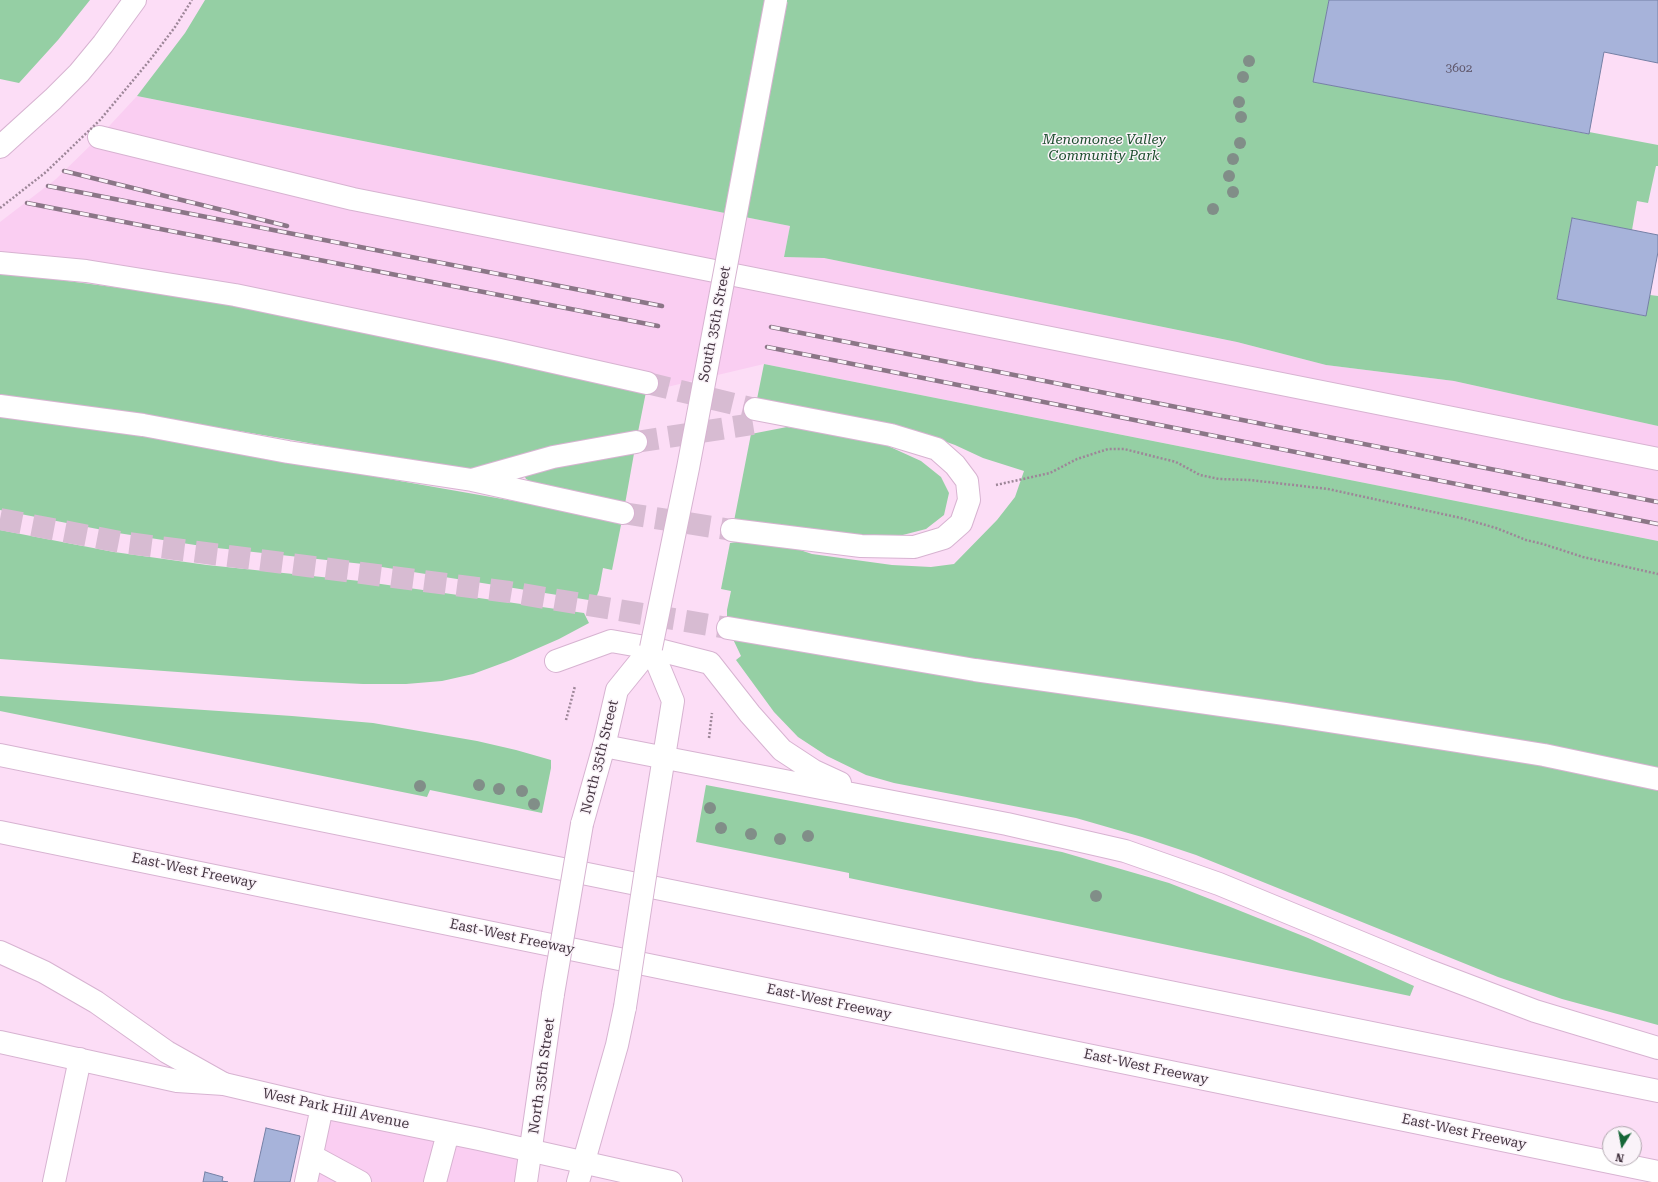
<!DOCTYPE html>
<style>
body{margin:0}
#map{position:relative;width:1658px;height:1182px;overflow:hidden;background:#fcddf6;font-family:"Roboto Serif",serif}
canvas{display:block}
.north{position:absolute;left:1602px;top:1126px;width:40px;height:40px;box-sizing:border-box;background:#faf3f9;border:1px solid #b1a7af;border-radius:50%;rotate:191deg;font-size:11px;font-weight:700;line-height:16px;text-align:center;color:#443541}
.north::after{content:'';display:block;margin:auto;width:14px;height:18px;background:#156637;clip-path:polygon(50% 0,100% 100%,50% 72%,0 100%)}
</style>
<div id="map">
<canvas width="1658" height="1182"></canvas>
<div class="north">N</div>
</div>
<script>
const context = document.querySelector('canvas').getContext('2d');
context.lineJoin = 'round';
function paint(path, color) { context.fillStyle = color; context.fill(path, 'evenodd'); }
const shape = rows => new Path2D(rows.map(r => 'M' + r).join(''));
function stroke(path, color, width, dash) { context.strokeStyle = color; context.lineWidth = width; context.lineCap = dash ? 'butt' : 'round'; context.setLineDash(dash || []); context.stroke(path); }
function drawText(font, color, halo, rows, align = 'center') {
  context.font = font + ' "Roboto Serif",serif'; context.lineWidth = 3; context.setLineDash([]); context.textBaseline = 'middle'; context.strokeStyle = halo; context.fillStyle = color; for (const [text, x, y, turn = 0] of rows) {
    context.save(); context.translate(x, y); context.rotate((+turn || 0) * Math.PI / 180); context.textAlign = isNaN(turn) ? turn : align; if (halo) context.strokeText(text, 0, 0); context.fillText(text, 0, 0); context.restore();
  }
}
paint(shape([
 [137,96,790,226,784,257,824,258,1237,342,1326,365,1454,381,1658,426,1658,541,764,364,646,392,0,272,0,222,56,179,99,137],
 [322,1107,531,1151,526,1182,306,1182]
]), '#facef2');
paint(shape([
 [0,0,90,0,58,40,19,83,0,79],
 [205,0,1329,0,1314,82,1588,134,1589,132,1658,145,1658,166,1656,166,1648,203,1637,201,1632,230,1572,218,1557,298,1645,316,1650,295,1658,296,1658,426,1454,381,1326,365,1237,342,824,258,784,257,790,226,137,96,185,33],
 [0,272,233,303,646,392,638,432,482,469,446,468,292,440,151,416,0,398],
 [764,364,1658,541,1658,771,727,619,727,610,731,591,721,589,730,543,749,540,782,544,812,554,892,565,931,567,954,564,997,520,1015,497,1024,471,983,458,955,445,919,432,757,399],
 [0,415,47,419,622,520,612,570,603,568,599,590,595,601,363,564,208,547,118,533,0,510],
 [787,427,840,435,888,446,921,461,941,477,949,493,944,515,926,529,895,537,863,537,734,521,751,434],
 [635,448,625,504,532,482,526,479,524,475],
 [0,530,114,552,207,565,360,581,584,613,589,623,559,639,511,660,473,674,442,681,406,684,363,684,301,681,0,659],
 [732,637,1547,764,1658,789,1658,1025,1562,999,1498,977,1196,855,1142,837,1076,818,894,783,866,775,827,756,798,737,774,712,736,660,741,656],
 [0,696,292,716,373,723,477,741,516,750,551,760,551,768,542,813,430,790,427,797,0,711],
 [706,785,1062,852,1169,883,1233,908,1308,938,1414,986,1410,996,849,878,849,873,696,842]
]), '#95cfa4');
const building = shape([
 [1329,0,1658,0,1658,63,1604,52,1589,134,1313,82,1329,0],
 [1572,218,1658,235,1658,252,1646,316,1557,299,1572,218],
 [266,1128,300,1136,290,1182,254,1182,266,1128],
 [205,1172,223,1177,222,1181,228,1182,203,1182,205,1172]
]);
paint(building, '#a7b3da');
stroke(building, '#7580a5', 1);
stroke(shape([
 [647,383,755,409],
 [636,442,753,424],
 [623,513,732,530],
 [0,519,120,542,509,592,728,628]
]), '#d7bbd2', 22, [22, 11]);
const minor = shape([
 [99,137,353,199,1658,459],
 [0,147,53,99,79,73,103,44,135,0],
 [0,263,86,271,235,295,500,350,647,383],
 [0,406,143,425,288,452,472,480,623,513],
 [475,479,553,457,636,442],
 [732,530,861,546,914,547,944,538,961,523,969,500,967,481,955,465,937,449,891,435,755,409],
 [728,628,975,670,1285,714,1457,741,1544,755,1658,779],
 [0,1042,177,1081,224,1084,322,1107,479,1139,671,1182],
 [312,1156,360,1182],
 [54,1182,80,1059],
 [306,1182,322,1107],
 [435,1182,448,1133]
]);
const major = shape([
 [582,824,604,746,617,690,651,648,673,701,651,837],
 [526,1182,553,994],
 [578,1182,617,1045,625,1007]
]);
const highway = shape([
 [556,661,611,641,651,648,710,663,750,714,782,750,814,771,840,783],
 [604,746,1007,824,1125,851,1219,884,1427,970,1535,1011,1658,1048],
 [0,755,1658,1091],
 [0,832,1658,1172],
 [0,952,44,972,96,1002,167,1052,224,1084]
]);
stroke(minor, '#d7b3d1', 24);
stroke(major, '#d7b3d1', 24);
stroke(highway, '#d7b3d1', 24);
stroke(shape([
 [996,485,1050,473,1077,459,1108,449,1124,449,1176,462,1200,475,1219,479,1250,480,1328,489,1461,518,1496,528,1526,540,1543,544,1583,557,1658,574],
 [566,720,575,686],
 [709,738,712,713]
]), '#9d8698', 2.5, [2, 2]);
stroke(minor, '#fff', 22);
stroke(major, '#fff', 22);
stroke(highway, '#fff', 22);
const rail = shape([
 [64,171,287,226],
 [48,186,662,306],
 [27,203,658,326],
 [771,327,1658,502],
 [767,347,1658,524]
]);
stroke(rail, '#8b7687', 4.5);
stroke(rail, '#faf3f9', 3, [9]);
const majorBridge = shape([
 [651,648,688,468,776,0],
 [553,994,582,824],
 [625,1007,651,837]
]);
stroke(majorBridge, '#d7b3d1', 24, []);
stroke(shape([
 [0,208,46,172,100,120,150,60,175,27,192,0]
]), '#9d8698', 2.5, [2, 2]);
stroke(majorBridge, '#fff', 22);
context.fillStyle = '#818e88';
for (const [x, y] of [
 [1249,61],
 [1243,77],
 [1239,102],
 [1241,117],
 [1240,143],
 [1233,159],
 [1229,176],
 [1233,192],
 [1213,209],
 [479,785],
 [420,786],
 [499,789],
 [522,791],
 [534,804],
 [710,808],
 [721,828],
 [751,834],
 [808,836],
 [780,839],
 [1096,896]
]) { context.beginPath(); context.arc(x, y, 6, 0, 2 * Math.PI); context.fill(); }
drawText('12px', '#5d5467', null, [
 ["3602",1459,68]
]);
drawText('italic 14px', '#1d4e2e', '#faf3f9', [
 ["Menomonee Valley",1104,140],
 ["Community Park",1104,156]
]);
drawText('14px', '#443541', '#faf3f9', [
 ["South 35th Street",715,324,-79],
 ["North 35th Street",600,757,-76],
 ["East-West Freeway",194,871,12],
 ["East-West Freeway",512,937,12],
 ["East-West Freeway",829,1002,12],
 ["East-West Freeway",1146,1067,12],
 ["North 35th Street",542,1076,-82],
 ["West Park Hill Avenue",336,1109,12],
 ["East-West Freeway",1464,1132,12]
]);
</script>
